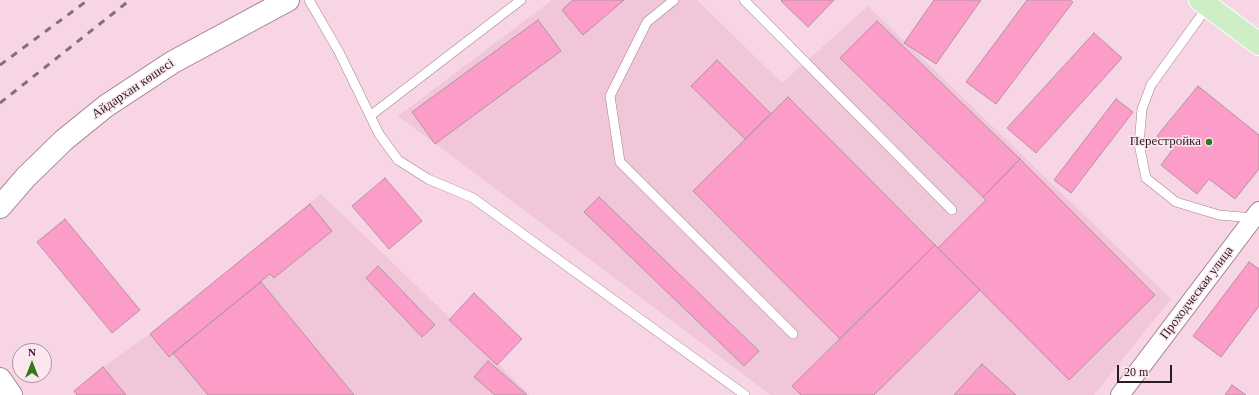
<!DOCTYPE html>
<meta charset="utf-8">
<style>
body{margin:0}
#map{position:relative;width:1259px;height:395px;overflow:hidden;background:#f8d5e4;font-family:"Times New Roman",serif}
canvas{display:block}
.north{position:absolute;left:12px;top:343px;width:40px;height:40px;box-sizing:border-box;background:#fce7ef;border:1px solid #a8969d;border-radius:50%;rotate:0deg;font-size:11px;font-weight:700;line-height:16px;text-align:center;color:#291d23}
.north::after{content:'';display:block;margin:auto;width:14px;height:18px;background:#32781b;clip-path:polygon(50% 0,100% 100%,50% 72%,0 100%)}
.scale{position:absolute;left:1117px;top:365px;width:55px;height:18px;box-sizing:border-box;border:2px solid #291d23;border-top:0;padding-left:5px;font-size:12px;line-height:14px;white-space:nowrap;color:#291d23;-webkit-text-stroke:3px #fce7ef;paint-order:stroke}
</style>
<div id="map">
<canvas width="1259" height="395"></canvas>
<div class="north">N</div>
<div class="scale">20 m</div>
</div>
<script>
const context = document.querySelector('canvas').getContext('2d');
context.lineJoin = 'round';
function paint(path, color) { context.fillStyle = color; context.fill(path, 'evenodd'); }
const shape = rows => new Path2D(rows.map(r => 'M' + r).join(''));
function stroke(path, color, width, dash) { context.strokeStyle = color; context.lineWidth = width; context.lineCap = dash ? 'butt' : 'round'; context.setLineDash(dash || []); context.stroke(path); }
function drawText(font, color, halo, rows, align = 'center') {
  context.font = font + ' "Times New Roman",serif'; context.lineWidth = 3; context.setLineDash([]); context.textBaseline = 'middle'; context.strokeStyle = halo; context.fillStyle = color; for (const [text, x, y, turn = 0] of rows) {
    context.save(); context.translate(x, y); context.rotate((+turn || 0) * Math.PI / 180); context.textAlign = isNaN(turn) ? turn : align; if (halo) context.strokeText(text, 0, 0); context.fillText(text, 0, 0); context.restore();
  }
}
paint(shape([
 [552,0,697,0,782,83,868,6,1171,299,1094,395,771,395,398,116],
 [321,194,530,395,77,395,74,391,103,367,150,334]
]), '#f0c6d8');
const building = shape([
 [573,0,624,0,583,35,562,10,573,0],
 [782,0,834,0,808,27,781,1,782,0],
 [934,0,981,0,936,64,904,43,934,0],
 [1027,0,1070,0,1073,2,996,104,966,82,1027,0],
 [538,20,561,51,435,144,412,112,538,20],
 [877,21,1020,159,983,197,840,58,877,21],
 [1094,33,1122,58,1036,153,1007,128,1094,33],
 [717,60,771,114,745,139,691,86,717,60],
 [1198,86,1259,135,1259,169,1235,199,1209,179,1197,194,1161,165,1173,149,1157,136,1198,86],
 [788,97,935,245,840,339,693,191,788,97],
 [1116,99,1133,112,1071,193,1054,180,1116,99],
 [1020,159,1155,295,1069,380,938,248,986,200,983,197,1020,159],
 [385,178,422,221,389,249,352,206,385,178],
 [599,197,759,351,744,366,584,212,599,197],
 [310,204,332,231,274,278,270,274,169,357,150,334,310,204],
 [65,219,140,310,112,333,37,242,65,219],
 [935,245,980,290,874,395,801,395,792,386,935,245],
 [1249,262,1259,269,1259,306,1221,357,1193,336,1249,262],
 [378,266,435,325,422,337,366,278,378,266],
 [261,282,354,395,208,395,173,353,261,282],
 [474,293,522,339,497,365,449,320,474,293],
 [488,361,527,395,495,395,474,377,488,361],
 [982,364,1016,395,954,395,982,364],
 [103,367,126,395,77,395,74,391,103,367],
 [1232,385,1246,395,1225,395,1232,385]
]);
paint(building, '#fc9cc9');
stroke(building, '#b493a1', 1);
const service = shape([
 [309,0,339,52,379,134,398,160,428,179,473,198,745,395],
 [674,0,647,22,610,96,620,162,793,334],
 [744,0,952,210],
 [1208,6,1151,85,1142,109,1139,144,1146,178,1176,202,1219,215,1254,218],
 [370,116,521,0]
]);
const minor = shape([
 [1120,395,1259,211]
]);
const tertiary = shape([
 [0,207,26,177,64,140,106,106,173,62,288,0],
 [0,379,11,395]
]);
const primary = shape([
 [1200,0,1259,44]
]);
stroke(service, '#a1828f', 10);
stroke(minor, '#a1828f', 20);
stroke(tertiary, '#a1828f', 24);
stroke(primary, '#fff', 24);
stroke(service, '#fff', 9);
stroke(minor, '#fff', 18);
stroke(tertiary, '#fff', 22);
stroke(primary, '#ceeec6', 22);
stroke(shape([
 [0,65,88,0],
 [0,103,130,0]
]), '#856e78', 3, [7, 7]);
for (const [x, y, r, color] of [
 [1209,142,4,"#32781b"]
]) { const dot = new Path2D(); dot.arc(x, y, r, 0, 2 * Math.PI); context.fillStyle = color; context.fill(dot); stroke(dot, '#fce7ef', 1.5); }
drawText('13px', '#291d23', '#fce7ef', [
 ["Айдархан көшесі",133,89,-34],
 ["Проходческая улица",1197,293,-53]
]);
drawText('13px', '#291d23', '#fce7ef', [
 ["Перестройка",1201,142]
], 'right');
</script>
